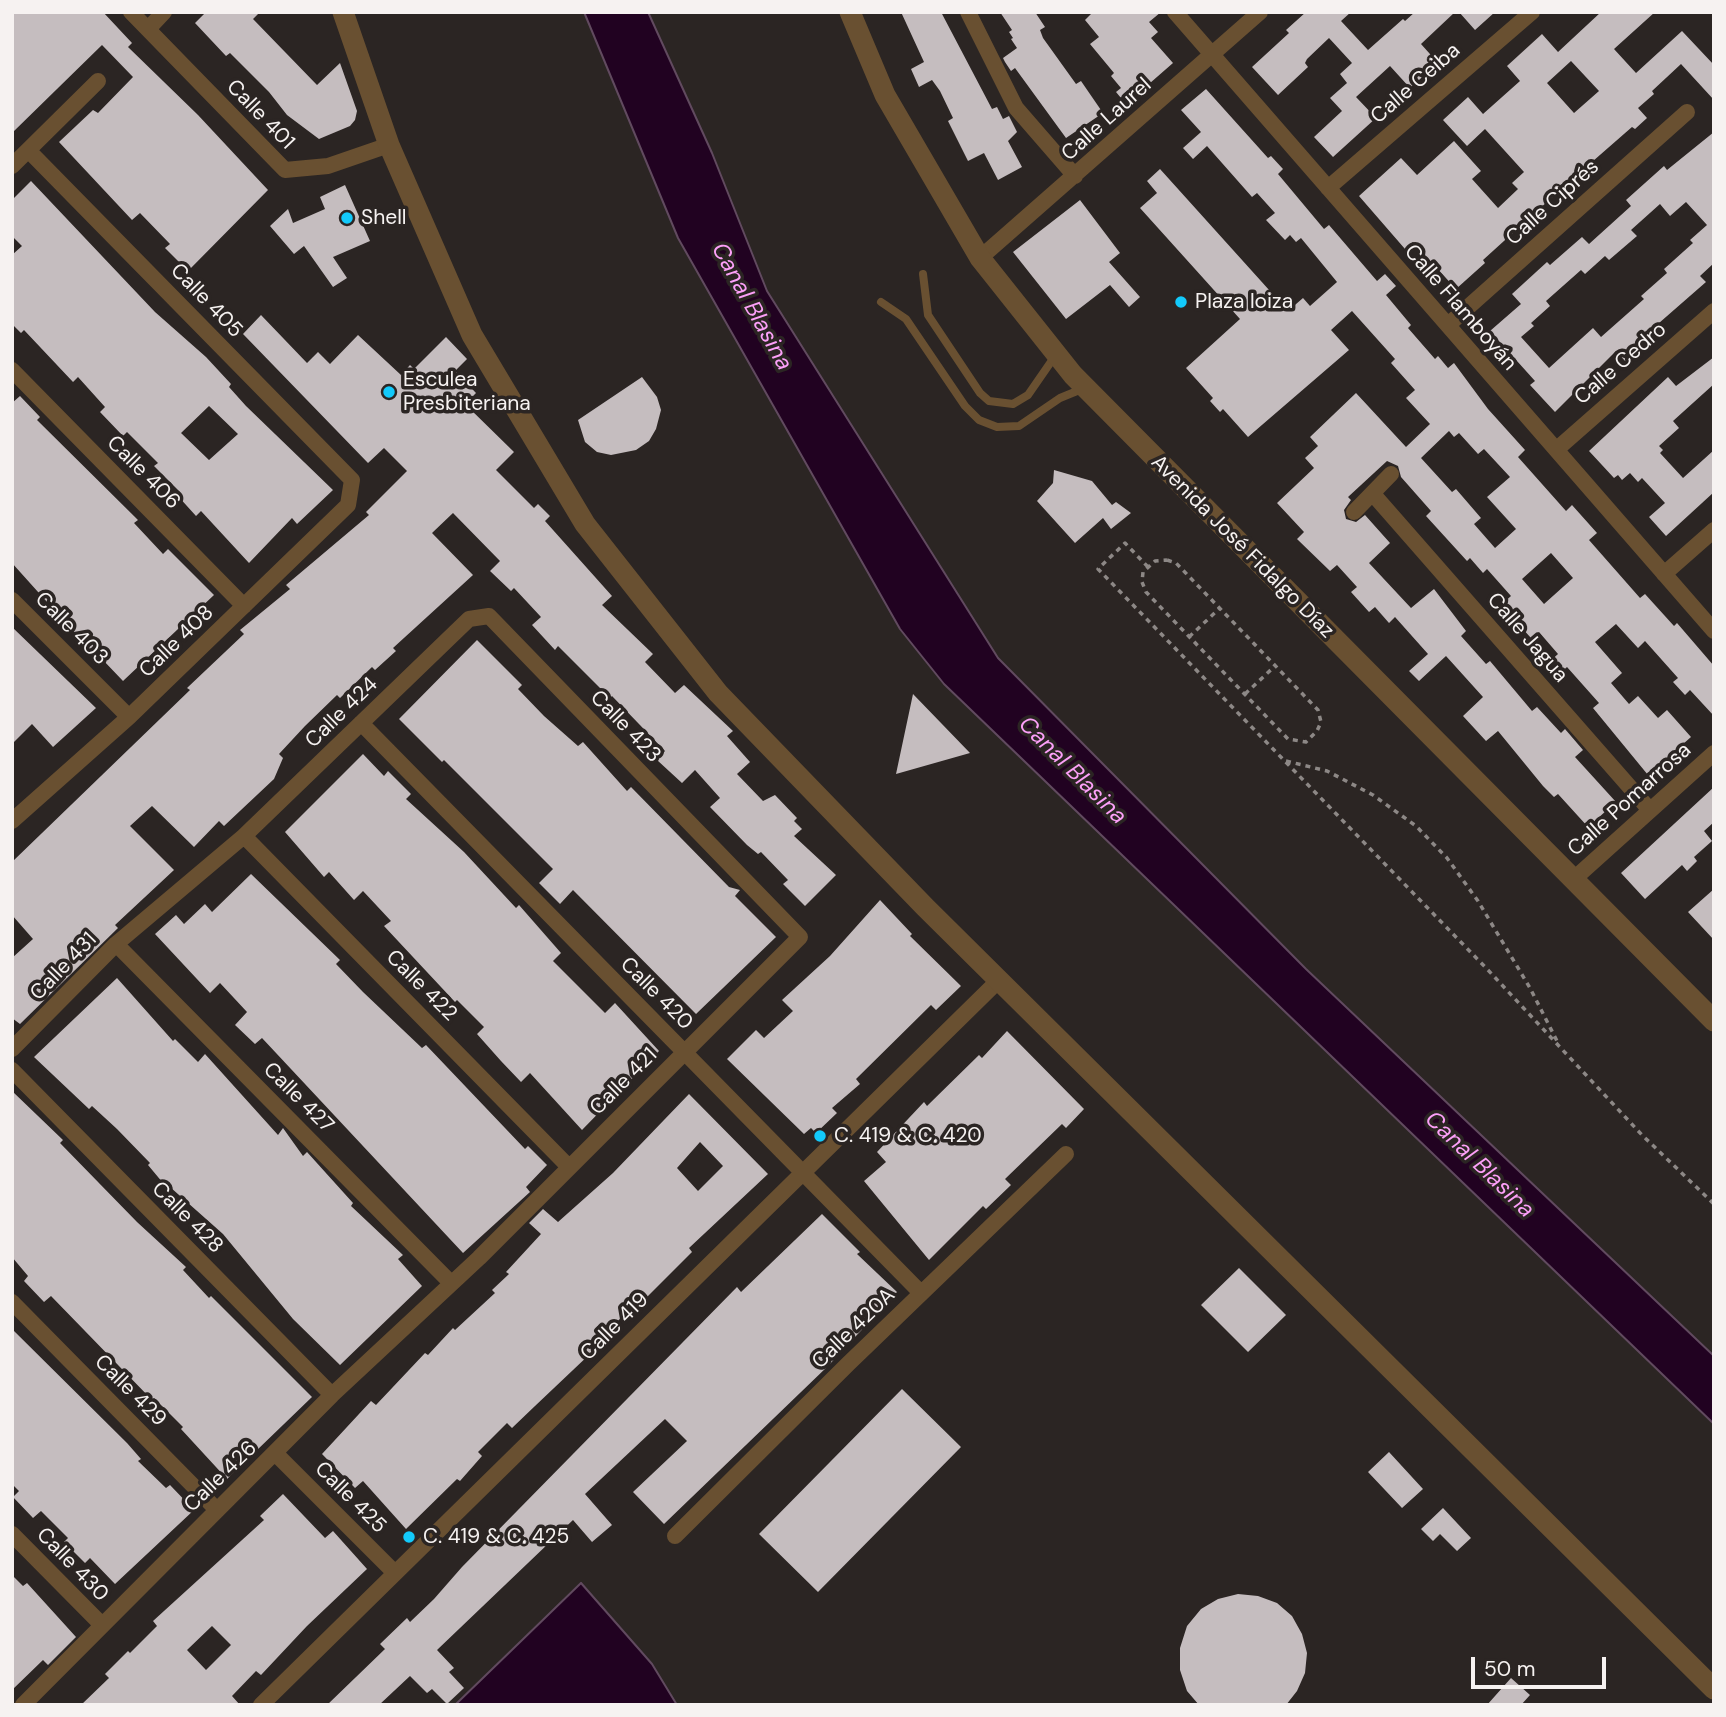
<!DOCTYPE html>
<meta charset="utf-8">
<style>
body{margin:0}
#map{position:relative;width:1726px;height:1717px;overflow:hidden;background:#2b2523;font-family:"DM Sans",sans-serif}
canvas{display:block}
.frame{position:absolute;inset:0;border:14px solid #f6f2f1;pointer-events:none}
.scale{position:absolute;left:1471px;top:1657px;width:135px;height:32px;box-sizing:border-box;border:4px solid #f6f2f1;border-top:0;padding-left:9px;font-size:21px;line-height:24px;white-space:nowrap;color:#f6f2f1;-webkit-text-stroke:5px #2b2523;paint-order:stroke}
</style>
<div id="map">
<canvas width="1726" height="1717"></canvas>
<div class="frame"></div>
<div class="scale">50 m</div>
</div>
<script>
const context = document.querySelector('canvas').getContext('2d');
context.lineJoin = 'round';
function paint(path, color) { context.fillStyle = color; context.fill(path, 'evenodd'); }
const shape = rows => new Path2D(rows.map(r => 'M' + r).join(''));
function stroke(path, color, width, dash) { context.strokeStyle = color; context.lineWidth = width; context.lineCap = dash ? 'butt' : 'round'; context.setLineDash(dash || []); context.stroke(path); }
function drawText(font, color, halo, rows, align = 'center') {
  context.font = font + ' "DM Sans",sans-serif'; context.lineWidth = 7; context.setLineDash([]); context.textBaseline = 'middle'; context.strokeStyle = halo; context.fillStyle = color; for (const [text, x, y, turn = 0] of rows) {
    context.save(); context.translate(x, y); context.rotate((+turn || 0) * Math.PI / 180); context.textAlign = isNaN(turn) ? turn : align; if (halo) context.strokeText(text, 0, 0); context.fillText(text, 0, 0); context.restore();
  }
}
const water = shape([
 [584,12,648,12,712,153,767,291,998,658,1306,969,1714,1356,1714,1424,944,684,900,629,678,238,584,12],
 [581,1583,652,1664,677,1705,455,1705,581,1583]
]);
paint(water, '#210221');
stroke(water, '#614a5f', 2);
paint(shape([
 [12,12,103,12,132,43,128,47,198,115,268,190,188,271,165,248,170,244,140,213,132,220,59,142,93,110,98,113,133,77,102,45,12,133],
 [206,12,260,12,253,19,317,85,340,63,357,111,355,120,350,126,319,139,287,115,269,92,230,53,226,56,195,23],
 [901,12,941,12,992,109,997,107,1003,119,1009,116,1017,132,1008,141,1022,167,998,180,984,153,968,161,948,121,953,118,940,91,932,80,919,87,911,69,924,62],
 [1000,12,1035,12,1045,27,1040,30,1043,38,1076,84,1081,81,1103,113,1066,138,1015,68,1011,71,1005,62,1003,58,1017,48,1011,39,1013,38,1009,32,1012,30],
 [1093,12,1161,12,1149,22,1158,32,1151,38,1173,63,1126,104,1116,92,1121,88,1111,76,1114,73,1090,44,1099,37,1085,20],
 [1306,12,1351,12,1341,21,1368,50,1403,19,1405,21,1415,12,1455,12,1421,44,1438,63,1410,88,1390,66,1356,97,1376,118,1333,157,1314,137,1342,111,1330,98,1347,83,1340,74,1352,63,1329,38,1307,59,1305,63,1308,67,1278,95,1252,67,1289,33,1286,30],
 [1459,12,1495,12,1475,30],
 [1601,12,1655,12,1614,49,1636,73,1682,31,1714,65,1714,100,1681,64,1652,91,1654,94,1638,108,1647,118,1635,129,1632,127,1569,182,1483,260,1485,263,1456,289,1413,242,1405,249,1359,196,1401,158,1417,175,1454,141,1481,171,1472,179,1498,208,1518,189,1512,183,1524,172,1485,129,1467,146,1443,120,1468,97,1483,114,1520,81,1507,66,1542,34,1558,52],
 [1571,61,1599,91,1574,113,1547,83],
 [1206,89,1268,158,1271,156,1283,169,1278,174,1324,229,1329,225,1377,281,1385,274,1396,286,1386,295,1411,325,1408,328,1435,359,1438,356,1448,368,1454,363,1488,409,1525,450,1518,457,1566,511,1572,505,1597,533,1589,540,1640,598,1645,594,1674,626,1677,623,1714,666,1714,716,1690,690,1685,695,1673,682,1678,678,1645,641,1638,648,1616,624,1595,642,1622,673,1611,683,1629,704,1638,696,1658,718,1667,710,1691,737,1648,775,1593,708,1599,703,1567,667,1557,676,1547,664,1558,654,1539,632,1531,638,1501,605,1511,596,1487,569,1483,573,1470,558,1467,561,1426,516,1431,511,1401,477,1398,466,1387,461,1348,497,1351,500,1344,510,1346,519,1356,522,1365,515,1390,543,1369,563,1411,608,1434,589,1466,631,1461,636,1486,664,1490,661,1532,711,1537,707,1561,733,1565,729,1583,750,1575,757,1616,802,1588,827,1558,794,1554,797,1543,786,1498,731,1486,741,1463,716,1483,697,1446,656,1419,681,1409,671,1428,654,1395,617,1389,623,1375,607,1369,612,1351,592,1357,587,1337,565,1330,571,1297,539,1304,532,1277,503,1314,468,1305,458,1318,446,1310,437,1356,393,1406,447,1430,424,1406,398,1415,390,1391,363,1395,359,1352,311,1331,330,1349,350,1248,437,1223,409,1220,412,1210,401,1213,398,1186,368,1240,319,1140,208,1157,193,1147,181,1160,169,1288,311,1303,298,1310,306,1337,282,1301,238,1296,242,1290,235,1285,240,1266,220,1275,213,1257,193,1252,197,1207,146,1193,159,1183,148,1201,132,1181,110],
 [1449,431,1454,437,1459,433,1478,454,1484,449,1510,477,1487,497,1516,529,1495,548,1474,524,1481,518,1456,489,1452,492,1421,458],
 [1551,553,1573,578,1544,604,1522,579],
 [1714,132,1714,263,1700,276,1706,282,1635,344,1640,349,1626,362,1616,351,1555,412,1530,385,1535,381,1490,331,1521,304,1512,294,1547,262,1550,265,1582,237,1589,244,1631,206,1626,200,1664,166,1667,170],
 [1686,202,1707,225,1690,240,1693,243,1664,269,1667,273,1641,296,1644,299,1601,337,1593,328,1549,368,1521,337,1534,326,1531,323,1550,306,1546,301,1581,270,1585,274,1605,256,1609,260,1637,236,1631,230,1660,204,1670,216],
 [31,181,155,312,206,357,231,384,229,387,246,406,333,490,297,524,292,518,249,563,201,511,196,516,177,495,180,492,154,466,158,463,127,432,123,436,100,412,105,407,78,377,73,382,24,330,21,333,12,324,12,255,22,246,12,236,12,200],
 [209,406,238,434,209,460,181,433],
 [345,185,370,241,333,257,347,278,333,287,304,246,294,254,270,226,288,209,293,223,325,209,320,197],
 [1080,200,1120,253,1109,262,1140,297,1129,307,1110,285,1066,319,1013,252],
 [261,315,307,363,318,352,330,364,358,335,401,375,410,365,414,369,446,337,467,359,455,371,476,393,465,404,514,452,496,470,534,508,538,504,550,516,545,521,612,596,602,605,653,654,645,662,675,693,684,685,733,731,727,736,750,762,737,774,763,801,775,795,797,818,794,821,802,829,794,836,836,875,805,906,783,884,788,880,761,852,758,854,747,845,710,807,720,798,695,770,682,783,657,760,665,751,612,696,610,698,558,646,555,650,532,625,541,617,514,588,511,591,490,571,500,561,453,513,432,533,473,575,393,648,396,651,375,670,372,667,340,698,337,695,305,726,279,754,283,758,274,779,224,826,219,821,194,847,152,806,130,826,174,870,115,925,118,928,20,1024,12,1018,12,958,33,939,12,915,12,862,190,690,187,688,244,634,240,630,290,589,286,585,369,515,366,512,407,471,384,448,368,463,243,334],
 [1714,357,1714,384,1673,421,1679,428,1659,446,1663,450,1660,453,1683,478,1714,450,1714,492,1666,536,1649,517,1665,503,1642,478,1638,482,1630,473,1622,480,1618,475,1614,478,1589,451,1668,377,1676,386],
 [642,377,657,397,661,410,656,429,649,441,636,450,611,455,597,452,585,442,578,420],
 [20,396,40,417,37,420,138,520,134,523,163,554,168,549,214,595,123,681,102,659,100,661,12,563,12,403],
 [1054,470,1092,481,1112,505,1116,502,1131,513,1111,529,1103,518,1075,543,1037,501,1053,483],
 [12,627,96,708,53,747,32,724,12,744],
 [477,640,522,685,518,689,544,716,578,746,583,742,627,791,631,787,729,887,740,890,735,896,776,937,696,1014,573,890,560,904,539,883,553,869,444,760,442,762,399,719],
 [913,694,970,753,896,774],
 [363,754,384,776,388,771,411,794,406,799,464,852,516,908,519,905,561,953,553,961,605,1013,615,1003,659,1051,582,1130,530,1073,521,1082,501,1061,477,1034,484,1027,457,1000,455,1002,384,926,391,921,363,891,354,900,329,872,324,877,285,832],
 [1714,787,1714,822,1704,831,1712,841,1694,857,1697,861,1687,871,1682,865,1645,899,1621,873],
 [251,874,340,960,336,964,363,992,422,1048,426,1045,525,1149,528,1146,547,1165,526,1187,530,1192,463,1253,262,1038,255,1044,235,1025,247,1012,220,983,210,993,155,934,176,915,184,924,205,904,212,912],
 [1714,889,1714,940,1688,912],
 [880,900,912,934,910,936,961,986,936,1010,931,1005,856,1079,860,1084,832,1108,837,1113,816,1133,811,1128,804,1134,727,1059,756,1030,764,1038,793,1011,782,1000,830,956],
 [117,978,173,1041,175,1039,198,1062,205,1054,278,1135,283,1128,303,1156,307,1152,353,1203,351,1206,403,1255,398,1259,422,1286,340,1365,293,1319,223,1234,170,1187,168,1189,148,1165,150,1163,117,1129,92,1106,89,1109,34,1057],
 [1007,1031,1084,1109,1066,1128,1062,1124,1005,1179,1011,1185,986,1209,983,1206,929,1260,864,1181,886,1162,877,1152,924,1102,927,1106,979,1055,982,1058],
 [12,1091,63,1140,60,1143,137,1222,186,1267,183,1270,209,1298,211,1296,312,1397,227,1479,181,1429,183,1427,154,1398,152,1400,51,1296,44,1302,24,1281,28,1276,12,1257],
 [689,1094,768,1174,689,1248,692,1252,643,1301,639,1296,592,1352,535,1406,512,1428,507,1423,478,1452,482,1456,460,1481,457,1479,406,1529,363,1481,355,1488,322,1454,371,1401,376,1405,425,1353,428,1355,453,1328,455,1330,495,1293,492,1290,509,1274,506,1272,541,1234,529,1223,543,1209,558,1222,613,1173],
 [700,1142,723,1166,698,1191,677,1168],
 [822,1214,860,1252,857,1254,897,1292,828,1366,664,1524,633,1492,687,1441,665,1419,585,1494,612,1525,592,1542,573,1520,437,1650,454,1668,449,1672,464,1688,447,1704,432,1689,427,1693,410,1676,379,1705,327,1705,385,1649,380,1644,407,1618,410,1622,434,1599,462,1567,737,1287,741,1292],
 [1239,1268,1286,1315,1248,1352,1201,1305],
 [12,1329,127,1443,141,1459,138,1461,166,1488,170,1485,194,1510,115,1584,90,1558,85,1563,64,1542,68,1538,41,1511,33,1518,13,1497,19,1491,12,1484],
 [902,1389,961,1447,818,1592,759,1534],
 [1389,1452,1423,1489,1402,1508,1368,1472],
 [283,1494,325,1538,333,1531,367,1569,307,1626,261,1675,256,1671,232,1696,240,1705,81,1705,109,1678,105,1674,128,1651,130,1653,157,1626,153,1621,264,1520,260,1516],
 [212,1626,231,1645,206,1670,187,1650],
 [1443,1508,1471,1538,1457,1551,1440,1534,1433,1541,1421,1529],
 [12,1575,23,1586,27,1583,76,1637,48,1665,43,1660,12,1690],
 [1238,1594,1258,1596,1277,1603,1292,1616,1302,1634,1307,1653,1305,1673,1297,1691,1286,1705,1199,1705,1187,1691,1180,1670,1180,1648,1187,1626,1201,1609,1218,1599],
 [1511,1678,1530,1695,1521,1705,1487,1705]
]), '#c5bdbf');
stroke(shape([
 [1167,560,1176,563,1318,710,1321,722,1317,731,1306,742,1288,739,1146,592,1142,582,1143,572,1155,561,1167,560],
 [1148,567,1125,543,1098,569,1488,970,1642,1135,1714,1204],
 [1189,637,1220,608],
 [1245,694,1275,666],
 [1286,761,1327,771,1373,795,1416,826,1447,858,1478,901,1530,988,1557,1041]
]), '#8d8886', 3.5, [5, 5]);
stroke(shape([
 [923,274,928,315,980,393,989,401,1013,404,1028,395,1055,356],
 [881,302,906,319,965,406,979,420,997,427,1019,426,1060,398,1082,389]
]), '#695031', 8);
stroke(shape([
 [131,12,285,170,328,166,389,145],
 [968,12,1016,108,1075,176],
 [1175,12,1714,631],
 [148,29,164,12],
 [12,166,98,81],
 [1328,188,1532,12],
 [980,258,1260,12],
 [1448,325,1687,112],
 [12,370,244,606],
 [1557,449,1714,311],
 [1373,494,1649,809],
 [1354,512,1391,474],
 [1664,574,1714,530],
 [12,600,129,717],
 [361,723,921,1293],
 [12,821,129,717,348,505,352,480,29,151],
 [244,836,568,1166],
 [1575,878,1714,753],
 [116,944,450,1282],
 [12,1049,116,944,244,836,469,619,489,616,800,937,479,1258,332,1395,23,1705],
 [12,1070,332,1395],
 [12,1302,217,1510],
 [275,1453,395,1573],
 [12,1534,102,1625],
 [675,1536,848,1364,1066,1154],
 [261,1705,999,980]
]), '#695031', 16);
stroke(shape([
 [343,12,389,145,472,335,585,524,718,693,925,907,1714,1689],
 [850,12,885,95,980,258,1073,375,1714,1021]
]), '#695031', 21);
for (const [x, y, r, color] of [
 [347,218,7,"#13cafb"],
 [1181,302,7,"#13cafb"],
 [389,392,7,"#13cafb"],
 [820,1136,7,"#13cafb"],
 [409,1537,7,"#13cafb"]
]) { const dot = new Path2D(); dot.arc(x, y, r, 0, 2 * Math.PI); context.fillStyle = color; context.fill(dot); stroke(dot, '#2b2523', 2.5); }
drawText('21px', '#f6f2f1', '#2b2523', [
 ["Calle Ceiba",1416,84,-41],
 ["Calle 401",260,115,46],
 ["Calle Laurel",1107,120,-42],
 ["Calle Ciprés",1553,203,-42],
 ["Calle 405",206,301,46],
 ["Calle Flamboyán",1460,308,49],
 ["Calle Cedro",1621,364,-41],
 ["Calle 406",143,473,45],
 ["Avenida José Fidalgo Díaz",1242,547,45],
 ["Calle 403",71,629,45],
 ["Calle Jagua",1527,638,49],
 ["Calle 408",177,642,-44],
 ["Calle 424",342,713,-44],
 ["Calle 423",625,727,46],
 ["Calle Pomarrosa",1630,800,-42],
 ["Calle 431",64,967,-46],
 ["Calle 422",421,986,45],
 ["Calle 420",656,994,45],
 ["Calle 421",624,1082,-45],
 ["Calle 427",298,1098,45],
 ["Calle 428",187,1218,45],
 ["Calle 419",615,1327,-45],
 ["Calle 420A",854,1329,-44],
 ["Calle 429",130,1391,45],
 ["Calle 426",221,1477,-44],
 ["Calle 425",350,1498,45],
 ["Calle 430",72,1565,46]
]);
drawText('21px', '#f6f2f1', '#2b2523', [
 ["Shell",361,218],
 ["Plaza loiza",1195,302],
 ["Esculea",403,380],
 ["Presbiteriana",403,404],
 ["C. 419 & C. 420",834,1136],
 ["C. 419 & C. 425",423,1537]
], 'left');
drawText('italic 23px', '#fca0f8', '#2b2523', [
 ["Canal Blasina",751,307,61],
 ["Canal Blasina",1072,771,45],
 ["Canal Blasina",1479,1165,44]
]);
</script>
